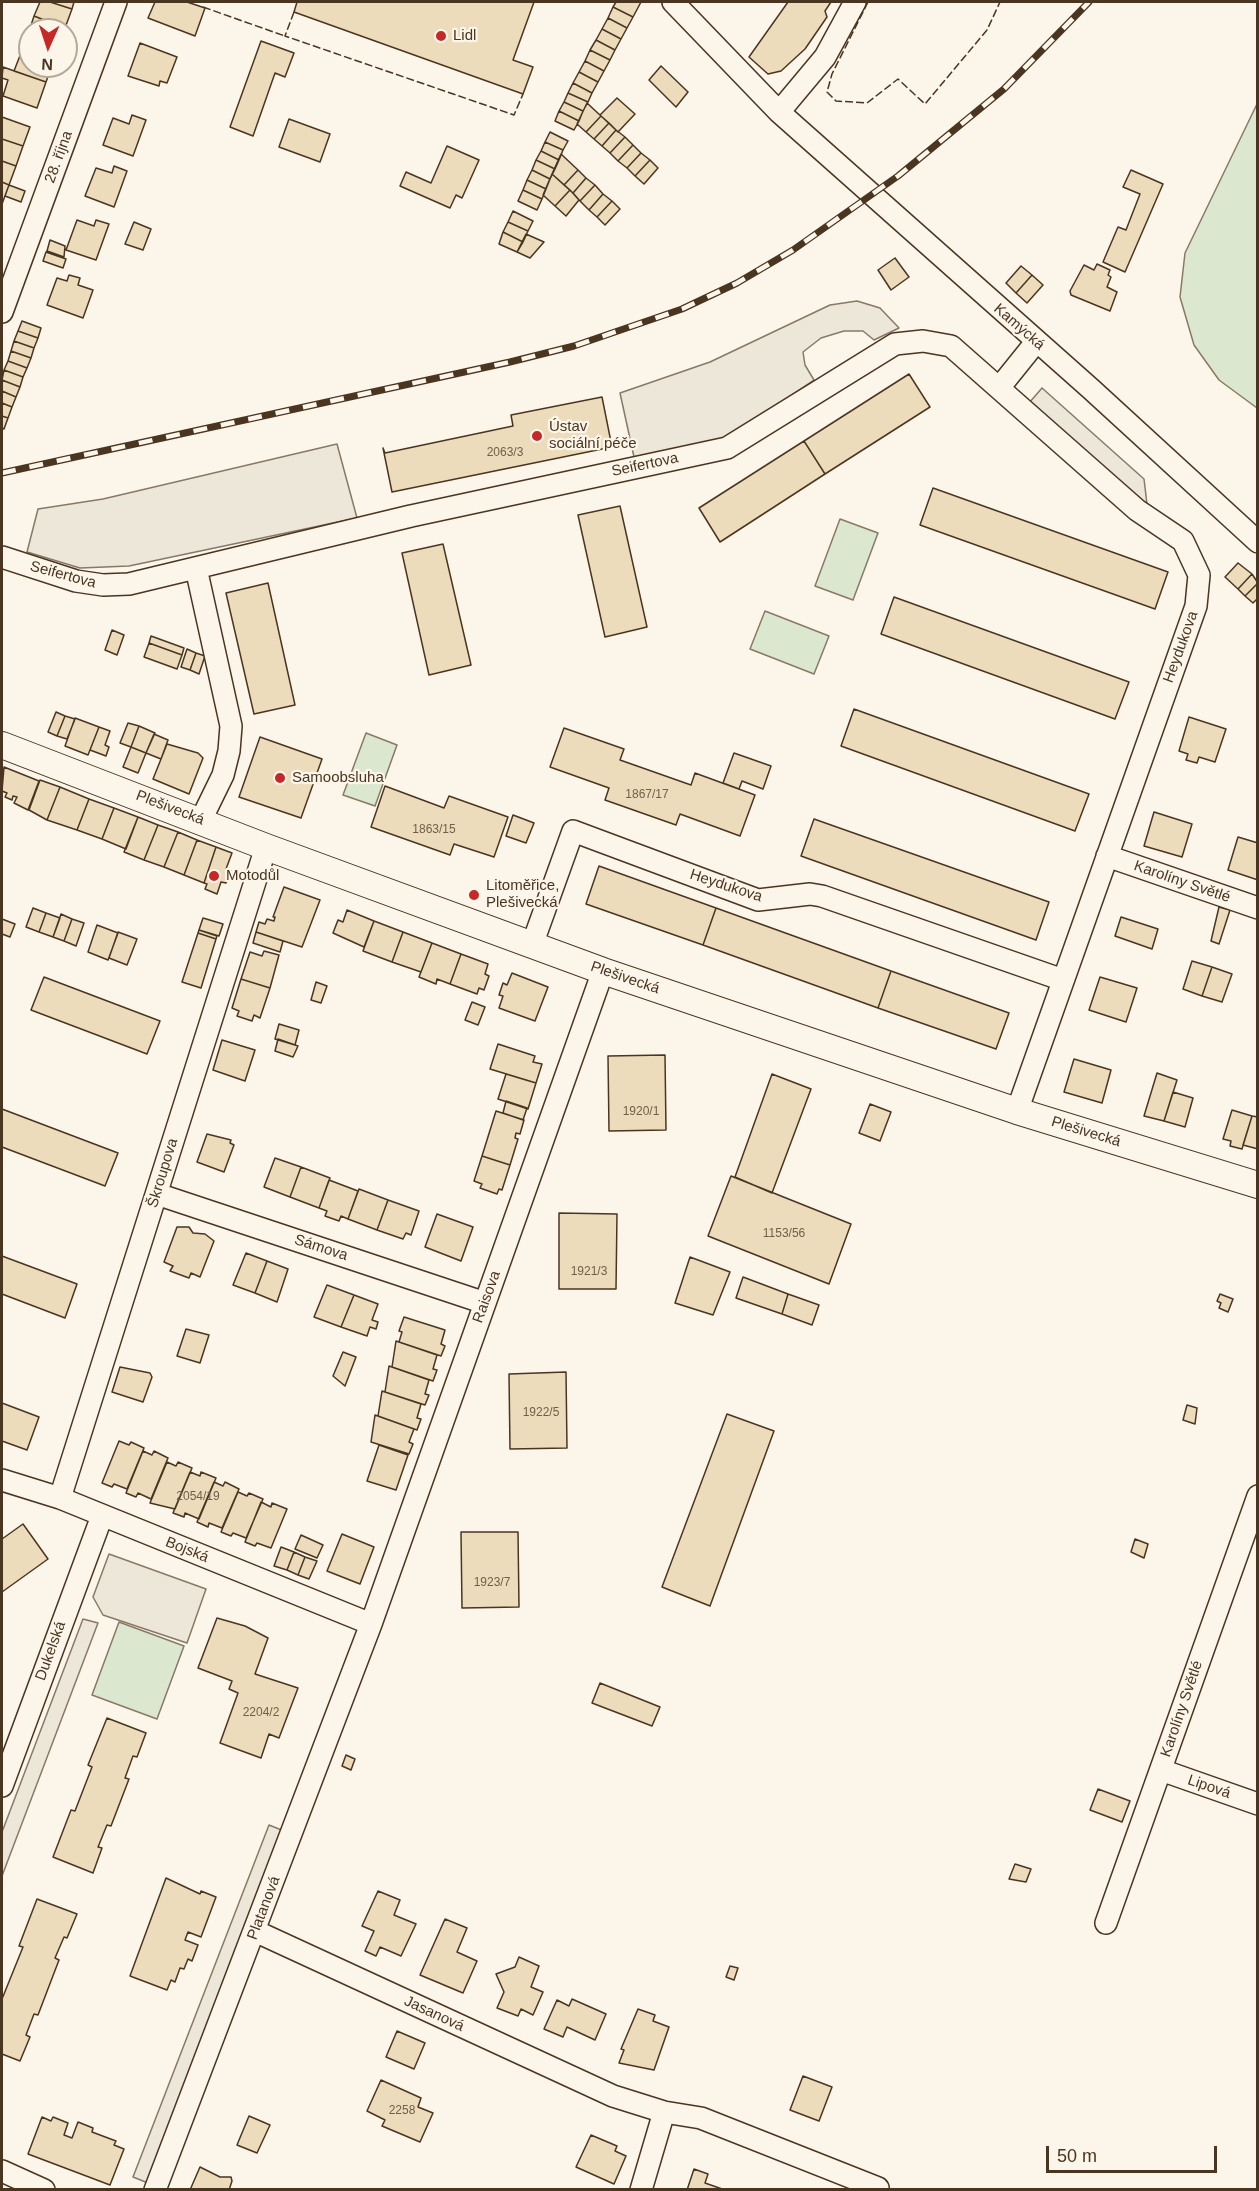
<!DOCTYPE html>
<meta charset="utf-8">
<style>
body{margin:0}
#map{position:relative;width:1259px;height:2191px;overflow:hidden;background:#fbf6e9;font-family:Arial,sans-serif}
canvas{display:block}
.frame{position:absolute;inset:0;border:3px solid #4a3520;pointer-events:none}
.north{position:absolute;left:18px;top:18px;width:60px;height:60px;box-sizing:border-box;background:#fbf6e9;border:2px solid #b4a999;border-radius:50%;rotate:183deg;font-size:16px;font-weight:700;line-height:24px;text-align:center;color:#4a3520}
.north::after{content:'';display:block;margin:auto;width:21px;height:27px;background:#c62828;clip-path:polygon(50% 0,100% 100%,50% 72%,0 100%)}
.scale{position:absolute;left:1046px;top:2146px;width:171px;height:27px;box-sizing:border-box;border:3px solid #4a3520;border-top:0;padding-left:8px;font-size:18px;line-height:21px;white-space:nowrap;color:#4a3520;-webkit-text-stroke:4px #fbf6e9;paint-order:stroke}
</style>
<div id="map">
<canvas width="1259" height="2191"></canvas>
<div class="frame"></div>
<div class="north">N</div>
<div class="scale">50 m</div>
</div>
<script>
const context = document.querySelector('canvas').getContext('2d');
context.lineJoin = 'round';
function paint(path, color) { context.fillStyle = color; context.fill(path, 'evenodd'); }
const shape = rows => new Path2D(rows.map(r => 'M' + r).join(''));
function stroke(path, color, width, dash) { context.strokeStyle = color; context.lineWidth = width; context.lineCap = dash ? 'butt' : 'round'; context.setLineDash(dash || []); context.stroke(path); }
function drawText(font, color, halo, rows, align = 'center') {
  context.font = font + ' Arial,sans-serif'; context.lineWidth = 4.5; context.setLineDash([]); context.textBaseline = 'middle'; context.strokeStyle = halo; context.fillStyle = color; for (const [text, x, y, turn = 0] of rows) {
    context.save(); context.translate(x, y); context.rotate((+turn || 0) * Math.PI / 180); context.textAlign = isNaN(turn) ? turn : align; if (halo) context.strokeText(text, 0, 0); context.fillText(text, 0, 0); context.restore();
  }
}
const green = shape([
 [1257,104,1258,408,1257,408,1219,380,1194,345,1180,297,1185,253,1257,104],
 [840,519,878,533,853,600,815,586,840,519],
 [765,611,829,636,814,674,750,649,765,611],
 [366,733,397,745,375,806,343,795,366,733],
 [119,1622,184,1646,157,1719,92,1695,119,1622]
]);
paint(green, '#dce7d0');
stroke(green, '#887966', 1.5);
const parking = shape([
 [857,301,880,308,899,328,874,340,863,331,844,331,821,338,803,352,805,365,814,380,738,431,723,439,634,457,620,393,710,362,830,305,857,301],
 [1042,388,1144,479,1147,504,1029,403,1042,388],
 [337,444,357,518,129,566,80,568,27,552,38,509,103,499,337,444],
 [109,1554,206,1589,187,1643,103,1615,93,1597,109,1554],
 [83,1619,98,1623,2,1876,2,1832,83,1619],
 [269,1825,284,1831,148,2183,133,2177,269,1825]
]);
paint(parking, '#ede7d9');
stroke(parking, '#887966', 1.5);
const building = shape([
 [40,2,50,2,72,9,65,28,34,16,40,2],
 [50,2,74,2,72,9,50,2],
 [155,2,187,2,205,8,195,36,148,18,155,2],
 [297,2,534,2,513,60,533,67,523,94,294,12,297,2],
 [616,2,641,2,633,17,613,7,616,2],
 [788,2,831,2,825,11,827,17,805,49,781,71,768,74,749,57,788,2],
 [613,7,633,17,627,28,608,18,613,7],
 [34,16,65,28,64,30,30,30,30,35,28,35,34,16],
 [608,18,627,28,621,39,602,29,608,18],
 [602,29,621,39,615,50,596,40,602,29],
 [28,35,30,35,30,66,52,66,46,82,14,71,28,35],
 [596,40,615,50,610,60,590,50,596,40],
 [261,41,294,53,285,77,275,73,253,136,230,127,261,41],
 [140,43,177,57,167,83,160,81,159,86,128,76,140,43],
 [590,50,610,60,604,71,585,61,590,50],
 [585,61,604,71,598,82,579,72,585,61],
 [661,66,688,92,676,107,649,80,661,66],
 [3,67,46,82,37,108,3,96,8,80,2,78,3,67],
 [579,72,598,82,592,93,573,83,579,72],
 [573,83,592,93,588,102,568,93,573,83],
 [568,93,588,102,583,111,564,102,568,93],
 [617,98,635,114,618,132,600,115,617,98],
 [564,102,583,111,579,121,559,111,564,102],
 [587,103,601,116,586,132,577,124,587,103],
 [559,111,579,121,574,130,555,121,559,111],
 [132,115,146,120,133,156,103,145,113,118,129,124,132,115],
 [601,116,609,123,594,139,586,132,601,116],
 [2,117,30,127,23,146,2,139,2,117],
 [289,119,330,134,320,162,279,147,289,119],
 [609,123,616,130,602,146,594,139,609,123],
 [616,130,625,137,610,153,602,146,616,130],
 [550,132,568,141,563,150,545,142,550,132],
 [625,137,633,145,618,161,610,153,625,137],
 [2,139,23,146,16,166,2,161,2,139],
 [545,142,563,150,559,160,541,151,545,142],
 [633,145,641,153,627,168,618,161,633,145],
 [447,146,479,160,462,198,456,195,450,208,400,186,406,172,431,183,447,146],
 [541,151,559,160,555,169,536,160,541,151],
 [641,153,650,160,635,176,627,168,641,153],
 [561,154,578,170,564,185,552,174,561,154],
 [536,160,555,169,550,179,532,170,536,160],
 [650,160,658,168,644,184,635,176,650,160],
 [2,161,16,166,9,185,2,182,2,161],
 [114,166,127,171,114,207,85,196,96,168,112,173,114,166],
 [532,170,550,179,546,189,527,180,532,170],
 [578,170,586,178,573,193,564,185,578,170],
 [1131,170,1163,184,1125,272,1103,262,1118,227,1126,230,1140,194,1123,187,1131,170],
 [552,174,570,190,555,206,543,195,552,174],
 [586,178,595,185,580,201,573,193,586,178],
 [527,180,546,189,542,199,523,190,527,180],
 [2,182,9,185,2,204,2,182],
 [9,185,25,191,21,202,5,196,9,185],
 [595,185,603,194,589,210,580,201,595,185],
 [523,190,542,199,537,210,518,201,523,190],
 [570,190,579,200,566,216,555,206,570,190],
 [603,194,612,201,597,217,589,210,603,194],
 [612,201,620,209,605,225,597,217,612,201],
 [513,211,533,221,528,231,508,222,513,211],
 [77,220,94,226,96,220,109,224,96,260,66,250,77,220],
 [134,222,151,229,143,250,125,244,134,222],
 [508,222,528,231,523,242,503,232,508,222],
 [503,232,523,242,517,252,499,244,503,232],
 [526,234,544,242,530,258,517,252,526,234],
 [50,240,65,246,64,257,47,251,50,240],
 [46,252,66,259,63,268,43,261,46,252],
 [895,258,909,277,891,290,878,270,895,258],
 [1097,264,1110,270,1108,275,1111,277,1107,287,1117,292,1110,311,1071,295,1070,291,1084,265,1094,270,1097,264],
 [1021,266,1032,275,1016,293,1006,283,1021,266],
 [69,275,80,278,78,285,93,290,83,318,47,305,57,278,67,281,69,275],
 [1032,275,1043,285,1027,303,1016,293,1032,275],
 [22,321,41,328,38,338,18,331,22,321],
 [18,331,38,338,34,348,14,341,18,331],
 [14,341,34,348,31,358,11,351,14,341],
 [11,351,31,358,27,368,8,361,11,351],
 [8,361,27,368,23,377,4,370,8,361],
 [4,370,23,377,20,387,2,380,4,370],
 [909,374,930,407,825,474,804,441,909,374],
 [2,380,20,387,16,397,2,391,2,380],
 [2,391,16,397,12,407,2,403,2,391],
 [602,397,612,447,392,492,383,448,385,453,513,426,511,415,602,397],
 [2,403,12,407,8,418,2,416,2,403],
 [2,416,8,418,4,429,2,428,2,416],
 [804,441,825,474,720,542,699,508,804,441],
 [933,488,1168,572,1155,609,920,525,933,488],
 [620,506,647,627,605,637,578,515,620,506],
 [443,544,471,665,429,675,402,553,443,544],
 [1238,563,1252,574,1238,589,1225,577,1238,563],
 [1252,574,1258,583,1245,596,1238,589,1252,574],
 [268,583,295,705,254,714,226,593,268,583],
 [1258,583,1258,598,1253,603,1245,596,1258,583],
 [894,597,1129,682,1115,719,881,634,894,597],
 [112,630,124,635,117,655,105,650,112,630],
 [151,636,184,648,182,655,149,643,151,636],
 [149,643,182,655,177,669,144,657,149,643],
 [187,649,196,653,190,670,181,667,187,649],
 [196,653,205,656,199,674,190,670,196,653],
 [854,709,1089,794,1075,831,841,746,854,709],
 [56,712,65,716,57,736,48,732,56,712],
 [65,716,75,719,67,739,57,736,65,716],
 [1189,717,1226,729,1215,762,1199,757,1197,763,1186,760,1188,754,1179,751,1189,717],
 [75,718,99,727,88,755,65,746,75,718],
 [128,723,139,726,131,747,120,743,128,723],
 [139,726,155,733,146,753,131,747,139,726],
 [99,727,110,731,105,745,109,747,106,756,90,750,99,727],
 [564,728,624,749,620,760,691,785,695,773,755,795,740,836,680,814,676,825,605,800,609,788,550,767,564,728],
 [154,734,168,740,161,759,146,753,154,734],
 [260,737,322,759,301,818,239,797,260,737],
 [167,744,198,753,203,758,189,794,153,779,167,744],
 [131,747,146,753,138,773,123,767,131,747],
 [734,753,771,766,763,789,742,781,739,789,723,783,734,753],
 [4,767,39,781,28,810,14,803,17,797,13,796,12,800,5,797,7,793,2,791,4,767],
 [40,780,60,787,47,820,29,810,40,780],
 [385,786,444,808,449,796,508,817,494,857,454,844,450,855,371,827,385,786],
 [60,787,89,799,77,830,47,820,60,787],
 [89,799,114,808,102,839,77,830,89,799],
 [114,808,138,817,126,849,102,839,114,808],
 [1154,812,1192,824,1182,857,1144,846,1154,812],
 [513,815,534,823,526,843,506,836,513,815],
 [138,817,158,825,144,860,124,852,138,817],
 [814,819,1049,902,1036,940,801,856,814,819],
 [158,825,178,832,164,867,144,860,158,825],
 [178,832,197,840,184,875,164,867,178,832],
 [1238,837,1258,843,1258,880,1228,870,1238,837],
 [197,840,216,847,204,883,184,875,197,840],
 [216,847,232,853,226,869,231,871,226,883,221,882,217,894,205,889,207,884,204,883,216,847],
 [599,866,716,908,703,945,586,904,599,866],
 [284,887,320,900,302,947,256,932,259,922,265,924,267,919,274,921,275,917,273,917,284,887],
 [1219,907,1230,910,1219,944,1211,941,1219,907],
 [33,908,46,913,39,932,26,927,33,908],
 [716,908,891,971,878,1008,703,945,716,908],
 [347,910,374,921,364,947,333,933,338,920,343,922,347,910],
 [46,913,60,918,53,937,39,932,46,913],
 [61,914,72,919,64,941,53,937,61,914],
 [1121,917,1158,929,1152,949,1115,936,1121,917],
 [203,918,223,924,219,936,199,930,203,918],
 [2,919,15,924,10,937,2,934,2,919],
 [72,919,84,923,76,946,64,941,72,919],
 [374,921,403,932,392,962,363,951,374,921],
 [97,925,118,933,108,960,88,952,97,925],
 [199,930,217,936,216,939,198,933,199,930],
 [118,932,137,939,127,965,109,958,118,932],
 [256,932,283,941,280,952,253,943,256,932],
 [403,932,432,943,421,972,392,962,403,932],
 [198,933,216,939,201,988,182,982,198,933],
 [432,943,461,954,450,984,437,979,436,984,419,977,432,943],
 [264,951,279,955,270,988,241,979,250,952,262,956,264,951],
 [461,954,488,964,485,974,489,976,484,990,479,988,477,994,450,984,461,954],
 [1192,961,1212,967,1202,996,1183,989,1192,961],
 [1212,967,1232,974,1222,1002,1202,996,1212,967],
 [891,971,1009,1013,996,1049,878,1008,891,971],
 [512,973,548,987,535,1021,499,1008,503,996,499,995,503,983,507,985,512,973],
 [44,977,160,1021,147,1054,31,1010,44,977],
 [1100,977,1137,988,1126,1022,1089,1010,1100,977],
 [241,979,270,988,260,1018,254,1015,252,1021,237,1016,239,1011,232,1008,241,979],
 [316,982,327,986,321,1003,311,1000,316,982],
 [472,1002,485,1007,478,1025,465,1020,472,1002],
 [279,1024,299,1030,295,1045,275,1039,279,1024],
 [278,1039,298,1046,293,1057,275,1051,278,1039],
 [222,1040,255,1050,245,1081,213,1070,222,1040],
 [498,1044,535,1056,533,1062,542,1064,536,1083,490,1069,498,1044],
 [665,1055,666,1130,609,1131,608,1056,665,1055],
 [1074,1059,1111,1070,1102,1103,1064,1092,1074,1059],
 [1157,1073,1177,1080,1164,1121,1144,1116,1157,1073],
 [506,1074,536,1083,528,1109,498,1099,506,1074],
 [772,1074,811,1089,772,1193,735,1177,772,1074],
 [1173,1092,1193,1098,1185,1127,1164,1121,1173,1092],
 [506,1101,527,1108,523,1120,503,1113,506,1101],
 [870,1104,891,1112,880,1141,859,1133,870,1104],
 [2,1109,118,1153,105,1186,2,1147,2,1109],
 [1232,1110,1252,1116,1242,1149,1230,1146,1231,1141,1223,1139,1232,1110],
 [496,1111,524,1120,520,1134,516,1133,515,1138,518,1139,510,1165,482,1156,496,1111],
 [1252,1116,1258,1117,1258,1149,1243,1145,1252,1116],
 [207,1134,231,1140,230,1143,234,1145,224,1172,197,1162,207,1134],
 [482,1156,510,1165,502,1190,499,1189,497,1194,480,1188,482,1184,474,1181,482,1156],
 [275,1158,301,1167,290,1197,264,1187,275,1158],
 [301,1167,330,1178,319,1208,290,1197,301,1167],
 [731,1176,851,1224,829,1284,708,1236,731,1176],
 [329,1180,358,1191,348,1219,341,1216,339,1221,325,1216,327,1211,319,1208,329,1180],
 [359,1189,388,1200,377,1230,348,1219,359,1189],
 [388,1200,419,1211,411,1235,406,1233,403,1239,377,1230,388,1200],
 [559,1213,617,1214,616,1289,559,1289,559,1213],
 [437,1214,473,1227,461,1261,425,1247,437,1214],
 [177,1227,189,1227,193,1233,205,1234,214,1241,200,1277,191,1273,189,1278,170,1271,173,1266,164,1262,177,1227],
 [246,1253,267,1261,255,1293,233,1285,246,1253],
 [2,1256,77,1284,65,1318,2,1294,2,1256],
 [690,1257,730,1272,713,1315,675,1303,690,1257],
 [267,1261,288,1269,277,1302,255,1293,267,1261],
 [743,1277,788,1294,782,1314,736,1298,743,1277],
 [327,1285,354,1295,341,1327,314,1317,327,1285],
 [788,1294,819,1305,812,1325,782,1314,788,1294],
 [1220,1294,1233,1299,1228,1312,1219,1308,1221,1303,1217,1301,1220,1294],
 [354,1295,378,1304,372,1320,378,1322,376,1329,370,1327,367,1336,341,1327,354,1295],
 [404,1317,445,1330,441,1344,445,1346,441,1356,399,1342,402,1332,399,1331,404,1317],
 [186,1329,209,1335,200,1363,177,1356,186,1329],
 [396,1341,437,1355,433,1369,437,1370,433,1381,392,1367,396,1341],
 [343,1352,356,1357,345,1386,333,1376,343,1352],
 [389,1366,429,1380,425,1394,429,1395,425,1405,385,1392,389,1366],
 [120,1367,150,1373,152,1377,143,1402,112,1392,120,1367],
 [566,1372,567,1448,510,1449,509,1374,566,1372],
 [382,1391,421,1404,417,1418,421,1419,417,1430,378,1416,382,1391],
 [2,1403,39,1417,27,1450,2,1441,2,1403],
 [1187,1405,1197,1408,1195,1424,1183,1420,1187,1405],
 [727,1414,774,1431,710,1606,662,1587,727,1414],
 [375,1415,414,1429,409,1442,413,1444,409,1454,371,1442,375,1415],
 [119,1441,129,1445,131,1442,144,1448,127,1489,114,1484,112,1487,102,1483,119,1441],
 [379,1445,408,1455,396,1490,367,1481,379,1445],
 [143,1451,152,1455,154,1451,168,1458,151,1499,138,1493,136,1497,126,1493,143,1451],
 [167,1462,176,1466,178,1462,192,1468,175,1509,150,1503,167,1462],
 [190,1472,200,1476,201,1472,216,1478,199,1519,185,1513,184,1517,173,1513,190,1472],
 [214,1482,223,1486,225,1482,239,1489,222,1528,209,1523,208,1527,197,1522,214,1482],
 [238,1492,247,1496,249,1493,263,1499,246,1538,233,1533,231,1536,221,1532,238,1492],
 [261,1502,271,1507,272,1503,287,1509,271,1548,257,1543,255,1546,245,1542,261,1502],
 [23,1524,48,1559,2,1592,2,1539,23,1524],
 [461,1532,518,1532,519,1607,462,1608,461,1532],
 [342,1534,374,1547,360,1584,327,1571,342,1534],
 [301,1535,323,1545,317,1558,295,1549,301,1535],
 [1135,1539,1148,1544,1144,1558,1131,1552,1135,1539],
 [281,1547,294,1552,287,1570,274,1566,281,1547],
 [294,1552,305,1557,298,1575,287,1570,294,1552],
 [305,1557,317,1561,309,1579,298,1575,305,1557],
 [217,1618,245,1626,268,1638,255,1674,298,1688,279,1738,269,1734,261,1758,220,1743,238,1693,229,1689,232,1681,198,1668,217,1618],
 [600,1683,660,1707,652,1726,592,1703,600,1683],
 [107,1718,146,1733,137,1757,133,1756,125,1778,129,1779,111,1826,107,1825,98,1847,102,1848,93,1873,53,1857,71,1810,75,1811,92,1767,88,1765,107,1718],
 [346,1755,355,1759,351,1770,342,1766,346,1755],
 [1098,1789,1130,1801,1122,1822,1090,1810,1098,1789],
 [1015,1864,1031,1869,1026,1882,1009,1879,1015,1864],
 [166,1878,200,1894,201,1891,216,1897,201,1937,188,1932,185,1940,198,1945,192,1961,188,1959,184,1969,180,1968,175,1982,171,1980,167,1990,130,1976,166,1878],
 [378,1891,400,1900,394,1915,416,1924,401,1956,380,1947,376,1956,365,1951,374,1931,362,1926,378,1891],
 [37,1899,77,1914,67,1938,64,1937,55,1958,59,1960,38,2015,34,2014,26,2035,30,2037,20,2061,2,2054,2,1999,23,1947,19,1946,37,1899],
 [445,1919,467,1928,457,1952,477,1961,463,1993,420,1975,445,1919],
 [519,1957,539,1966,531,1987,543,1992,533,2015,521,2009,518,2016,497,2008,504,1992,496,1974,515,1967,519,1957],
 [730,1966,738,1968,734,1980,726,1977,730,1966],
 [572,1999,606,2014,595,2040,567,2027,563,2037,544,2029,557,2000,569,2006,572,1999],
 [638,2009,655,2015,653,2021,669,2027,654,2070,619,2063,624,2050,621,2049,638,2009],
 [397,2031,425,2043,414,2069,386,2057,397,2031],
 [803,2076,832,2087,819,2121,790,2110,803,2076],
 [381,2080,421,2098,418,2107,433,2113,420,2142,382,2126,385,2120,367,2111,381,2080],
 [249,2116,270,2125,257,2153,237,2145,249,2116],
 [42,2117,51,2121,53,2117,68,2123,64,2135,72,2138,78,2122,93,2128,92,2132,116,2141,114,2145,124,2149,110,2185,28,2154,42,2117],
 [591,2135,617,2146,615,2151,626,2156,614,2184,576,2167,591,2135],
 [200,2167,220,2177,231,2177,232,2181,229,2190,190,2190,200,2167],
 [694,2169,708,2174,705,2183,725,2190,687,2190,694,2169]
]);
paint(building, '#ecdcbc');
stroke(building, '#4a3520', 1.5);
const minor = shape([
 [673,2,779,112,1091,389,1258,542],
 [779,112,825,57,855,2],
 [2,312,116,2],
 [999,388,1036,342],
 [2,557,76,581,103,585,129,584,411,516,727,448,895,344,923,341,951,346,1137,510,1183,541,1199,575,1196,606,1017,1111],
 [196,568,231,726,229,751,223,775,201,820],
 [1107,856,1258,908],
 [532,945,573,831,758,900,810,894,822,896,1063,980],
 [157,1194,485,1303],
 [2,1480,60,1498,371,1624],
 [60,1498,266,847],
 [1161,1770,1258,1804],
 [2,1786,102,1516],
 [1106,1923,1258,1496],
 [255,1931,613,2096,664,2112,701,2118,878,2188],
 [2,2171,44,2190],
 [155,2190,371,1624,603,971],
 [641,2190,664,2112]
]);
const tertiary = shape([
 [2,745,266,847,603,971,1017,1111,1258,1185]
]);
stroke(minor, '#4a3520', 24);
stroke(tertiary, '#4a3520', 28);
stroke(minor, '#fbf6e9', 21);
stroke(tertiary, '#fbf6e9', 26);
const rail = shape([
 [2,473,510,362,574,346,682,309,737,283,793,250,898,176,1004,89,1089,2]
]);
stroke(rail, '#4a3520', 7);
stroke(rail, '#fbf6e9', 4.5, [14]);
stroke(shape([
 [868,2,832,74,827,92,836,101,867,103,898,79,925,104,987,30,1000,2],
 [203,7,285,36],
 [294,12,285,36,514,115,523,94]
]), '#4a3520', 1.5, [8, 3]);
for (const [x, y, r, color] of [
 [441,36,6,"#c62828"],
 [537,436,6,"#c62828"],
 [280,778,6,"#c62828"],
 [214,876,6,"#c62828"],
 [474,895,6,"#c62828"]
]) { const dot = new Path2D(); dot.arc(x, y, r, 0, 2 * Math.PI); context.fillStyle = color; context.fill(dot); stroke(dot, '#fbf6e9', 2); }
drawText('12px', '#725f47', null, [
 ["2063/3",505,453],
 ["1867/17",647,795],
 ["1863/15",434,830],
 ["1920/1",641,1112],
 ["1153/56",784,1234],
 ["1921/3",589,1272],
 ["1922/5",541,1413],
 ["2054/19",198,1497],
 ["1923/7",492,1583],
 ["2204/2",261,1713],
 ["2258",402,2111]
]);
drawText('15px', '#4a3520', '#fbf6e9', [
 ["Lidl",453,36],
 ["Ústav",549,427],
 ["sociální péče",549,444],
 ["Samoobsluha",292,778],
 ["Motodůl",226,876],
 ["Litoměřice,",486,886],
 ["Plešivecká",486,903]
], 'left');
drawText('15px', '#4a3520', '#fbf6e9', [
 ["28. října",59,157,-70],
 ["Kamýcká",1019,327,41],
 ["Seifertova",645,465,-12],
 ["Seifertova",63,575,15],
 ["Heydukova",1181,647,-70],
 ["Plešivecká",170,808,21],
 ["Karolíny Světlé",1182,882,19],
 ["Heydukova",726,886,18],
 ["Plešivecká",625,978,19],
 ["Plešivecká",1086,1132,17],
 ["Škroupova",163,1173,-73],
 ["Sámova",321,1248,18],
 ["Raisova",487,1297,-70],
 ["Bojská",187,1550,22],
 ["Dukelská",51,1651,-70],
 ["Karolíny Světlé",1182,1709,-71],
 ["Lipová",1209,1787,19],
 ["Platanová",264,1908,-69],
 ["Jasanová",434,2014,25]
]);
</script>
